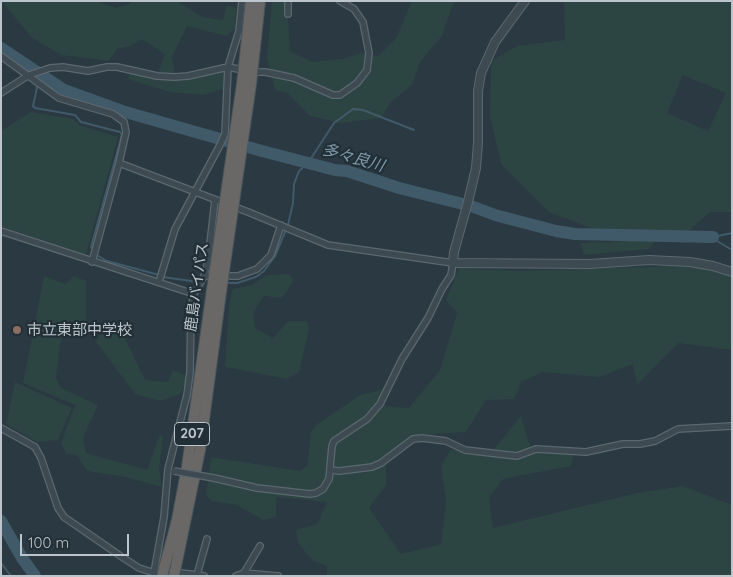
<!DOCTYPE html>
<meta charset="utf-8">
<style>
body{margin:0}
#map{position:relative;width:733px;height:577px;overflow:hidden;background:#2a3942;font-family:Quicksand,sans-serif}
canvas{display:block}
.frame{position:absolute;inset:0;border:2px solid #bbc5cb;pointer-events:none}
.scale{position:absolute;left:20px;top:534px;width:109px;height:22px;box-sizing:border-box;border:2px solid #bbc5cb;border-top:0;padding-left:6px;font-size:15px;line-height:18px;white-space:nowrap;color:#bbc5cb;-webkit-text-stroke:4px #222f37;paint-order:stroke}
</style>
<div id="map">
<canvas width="733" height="577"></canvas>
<div class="frame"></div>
<div class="scale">100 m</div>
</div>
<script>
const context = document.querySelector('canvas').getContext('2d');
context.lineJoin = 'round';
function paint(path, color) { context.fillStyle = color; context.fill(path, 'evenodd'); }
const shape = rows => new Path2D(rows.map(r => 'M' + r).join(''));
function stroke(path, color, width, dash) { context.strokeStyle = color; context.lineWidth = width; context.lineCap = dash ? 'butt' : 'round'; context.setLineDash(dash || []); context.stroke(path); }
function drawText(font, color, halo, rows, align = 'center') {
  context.font = font + ' Quicksand,"Noto Sans JP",sans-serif'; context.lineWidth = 4.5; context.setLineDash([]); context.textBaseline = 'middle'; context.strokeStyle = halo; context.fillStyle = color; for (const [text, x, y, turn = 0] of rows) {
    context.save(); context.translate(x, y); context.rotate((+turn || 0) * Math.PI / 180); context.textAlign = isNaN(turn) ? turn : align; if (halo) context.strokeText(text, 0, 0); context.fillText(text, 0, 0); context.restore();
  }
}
paint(shape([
 [2,1,96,1,116,8,130,4,131,1,177,1,202,17,223,20,226,5,236,8,235,28,227,36,187,26,172,57,175,75,216,69,232,74,230,87,204,95,170,92,128,79,130,72,156,78,165,54,142,39,128,47,118,48,109,61,61,55,31,37],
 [272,1,287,1,290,51,312,62,342,59,361,53,378,56,396,38,412,1,455,1,452,7,442,36,420,62,412,85,391,102,381,118,341,123,310,116,287,93,275,90,267,59],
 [564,1,732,1,732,212,710,212,686,233,591,228,549,212,501,164,490,116,491,61,517,46,565,40],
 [683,75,726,93,708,131,667,113],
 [31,112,73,119,79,125,118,137,86,255,1,226,1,131],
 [655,240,649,249,584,255,580,243],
 [711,265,732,275,732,350,678,343,637,385,633,364,600,377,543,372,521,382,514,399,486,400,466,432,417,435,386,456,386,485,369,508,401,554,441,544,446,502,441,466,450,450,494,449,521,416,532,453,574,454,571,466,503,479,489,498,493,528,637,493,683,486,732,505,732,576,327,576,327,566,313,561,298,543,296,530,317,524,327,502,276,497,276,517,263,520,237,505,211,501,206,495,211,457,300,471,307,466,311,432,316,425,360,395,385,389,385,406,409,408,440,370,457,313,446,300,459,268,515,271],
 [290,274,293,282,282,298,264,296,253,313,255,328,273,338,288,321,307,321,309,329,299,372,287,379,225,367,229,304,233,289,253,285,266,275],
 [44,276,65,284,74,276,86,281,86,323,61,338,56,378,61,388,98,405,83,438,86,453,147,470,160,434,163,437,159,469,162,487,125,477,87,471,77,455,66,454,61,443,75,405,23,383],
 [104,325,121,330,145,380,168,382,173,370,187,376,181,394,160,401,135,394,96,342],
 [15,382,72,408,58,440,37,442,6,424]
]), '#2d4542');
stroke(shape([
 [40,74,33,106,35,108,75,115,81,122,120,132,122,135,91,247,93,250],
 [713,237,717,241,732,250],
 [713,237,732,233],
 [95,254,107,261,159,275],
 [163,277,198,282],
 [225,283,237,283,256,277,264,271,275,256,288,225,293,203,294,184,299,171,308,163,334,123,353,109,363,110,414,130],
 [1,563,11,576]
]), '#415a69', 2);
stroke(shape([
 [1,48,64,90,122,111,262,151,335,170,347,171,399,188,471,206,495,215,556,231,575,234,713,237],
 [1,521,22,558,35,576]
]), '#415a69', 12);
const minor = shape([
 [288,1,288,14],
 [1,56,59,98,113,114,124,122,126,132,119,163,92,262],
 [253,72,265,72,294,78,333,95,340,95,357,83,367,70,369,53,363,22,354,9,340,1],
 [1,93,29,75,50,68,63,67,88,71,107,67,117,67,157,76,174,77,188,76,228,67,243,70],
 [119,163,248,212,328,245,453,263,451,275,442,289,428,318,402,359,380,404,367,419,334,441,332,446,329,479,323,489,316,493,310,494,257,488,214,478],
 [1,231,194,294],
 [204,276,238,276,257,269,271,255,281,225],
 [159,282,175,229,220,145,225,134,228,67,239,31,242,1],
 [1,428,35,447,41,458,58,508,64,517,122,557,139,568,155,573],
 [330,470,339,471,372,467,381,463,413,439,422,438,446,441,465,450,517,456,536,449,586,452,623,444,640,444,655,441,678,429,732,426],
 [260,546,244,573,278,576],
 [174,572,204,576],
 [154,573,164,517,168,469,187,395,190,372,191,308,194,294,204,276,208,262,215,200],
 [197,575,207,539],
 [236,576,244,573]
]);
const tertiary = shape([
 [525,1,495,42,481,73,478,91,478,143,476,168,468,202,454,252,453,263,590,264,649,260,690,262,713,266,732,272]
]);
const trunk = shape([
 [242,84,251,1],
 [251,84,260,1],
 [162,576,177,520,187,467,212,290],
 [174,576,200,450,221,292]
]);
stroke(minor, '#5c686f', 8);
stroke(tertiary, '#5c686f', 10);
stroke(trunk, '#48555c', 12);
stroke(minor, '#3e4a52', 5.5);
stroke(tertiary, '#3e4a52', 8);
stroke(trunk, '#6a6866', 10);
const minorBridge = shape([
 [174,471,214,478]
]);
const trunkBridge = shape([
 [212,290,242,84],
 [221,292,251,84]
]);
stroke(minorBridge, '#5c686f', 8, []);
stroke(trunkBridge, '#48555c', 12, []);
stroke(minorBridge, '#3e4a52', 5.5);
stroke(trunkBridge, '#6a6866', 10);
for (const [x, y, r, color] of [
 [17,330,5,"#8d6e63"]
]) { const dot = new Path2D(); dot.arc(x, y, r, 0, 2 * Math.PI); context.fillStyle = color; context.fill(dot); stroke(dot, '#222f37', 2); }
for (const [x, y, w] of [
 [192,434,35]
]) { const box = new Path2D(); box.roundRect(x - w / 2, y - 11.5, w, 23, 4); context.fillStyle = '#222f37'; context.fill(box); stroke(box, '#bbc5cb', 1); }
drawText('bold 14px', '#bbc5cb', null, [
 ["207",192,434]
]);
drawText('15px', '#bbc5cb', '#222f37', [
 ["鹿島バイパス",197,287,-82]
]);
drawText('15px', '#bbc5cb', '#222f37', [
 ["市立東部中学校",27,330]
], 'left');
drawText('italic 16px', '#7f9aab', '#222f37', [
 ["多々良川",353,158,16]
]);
</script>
